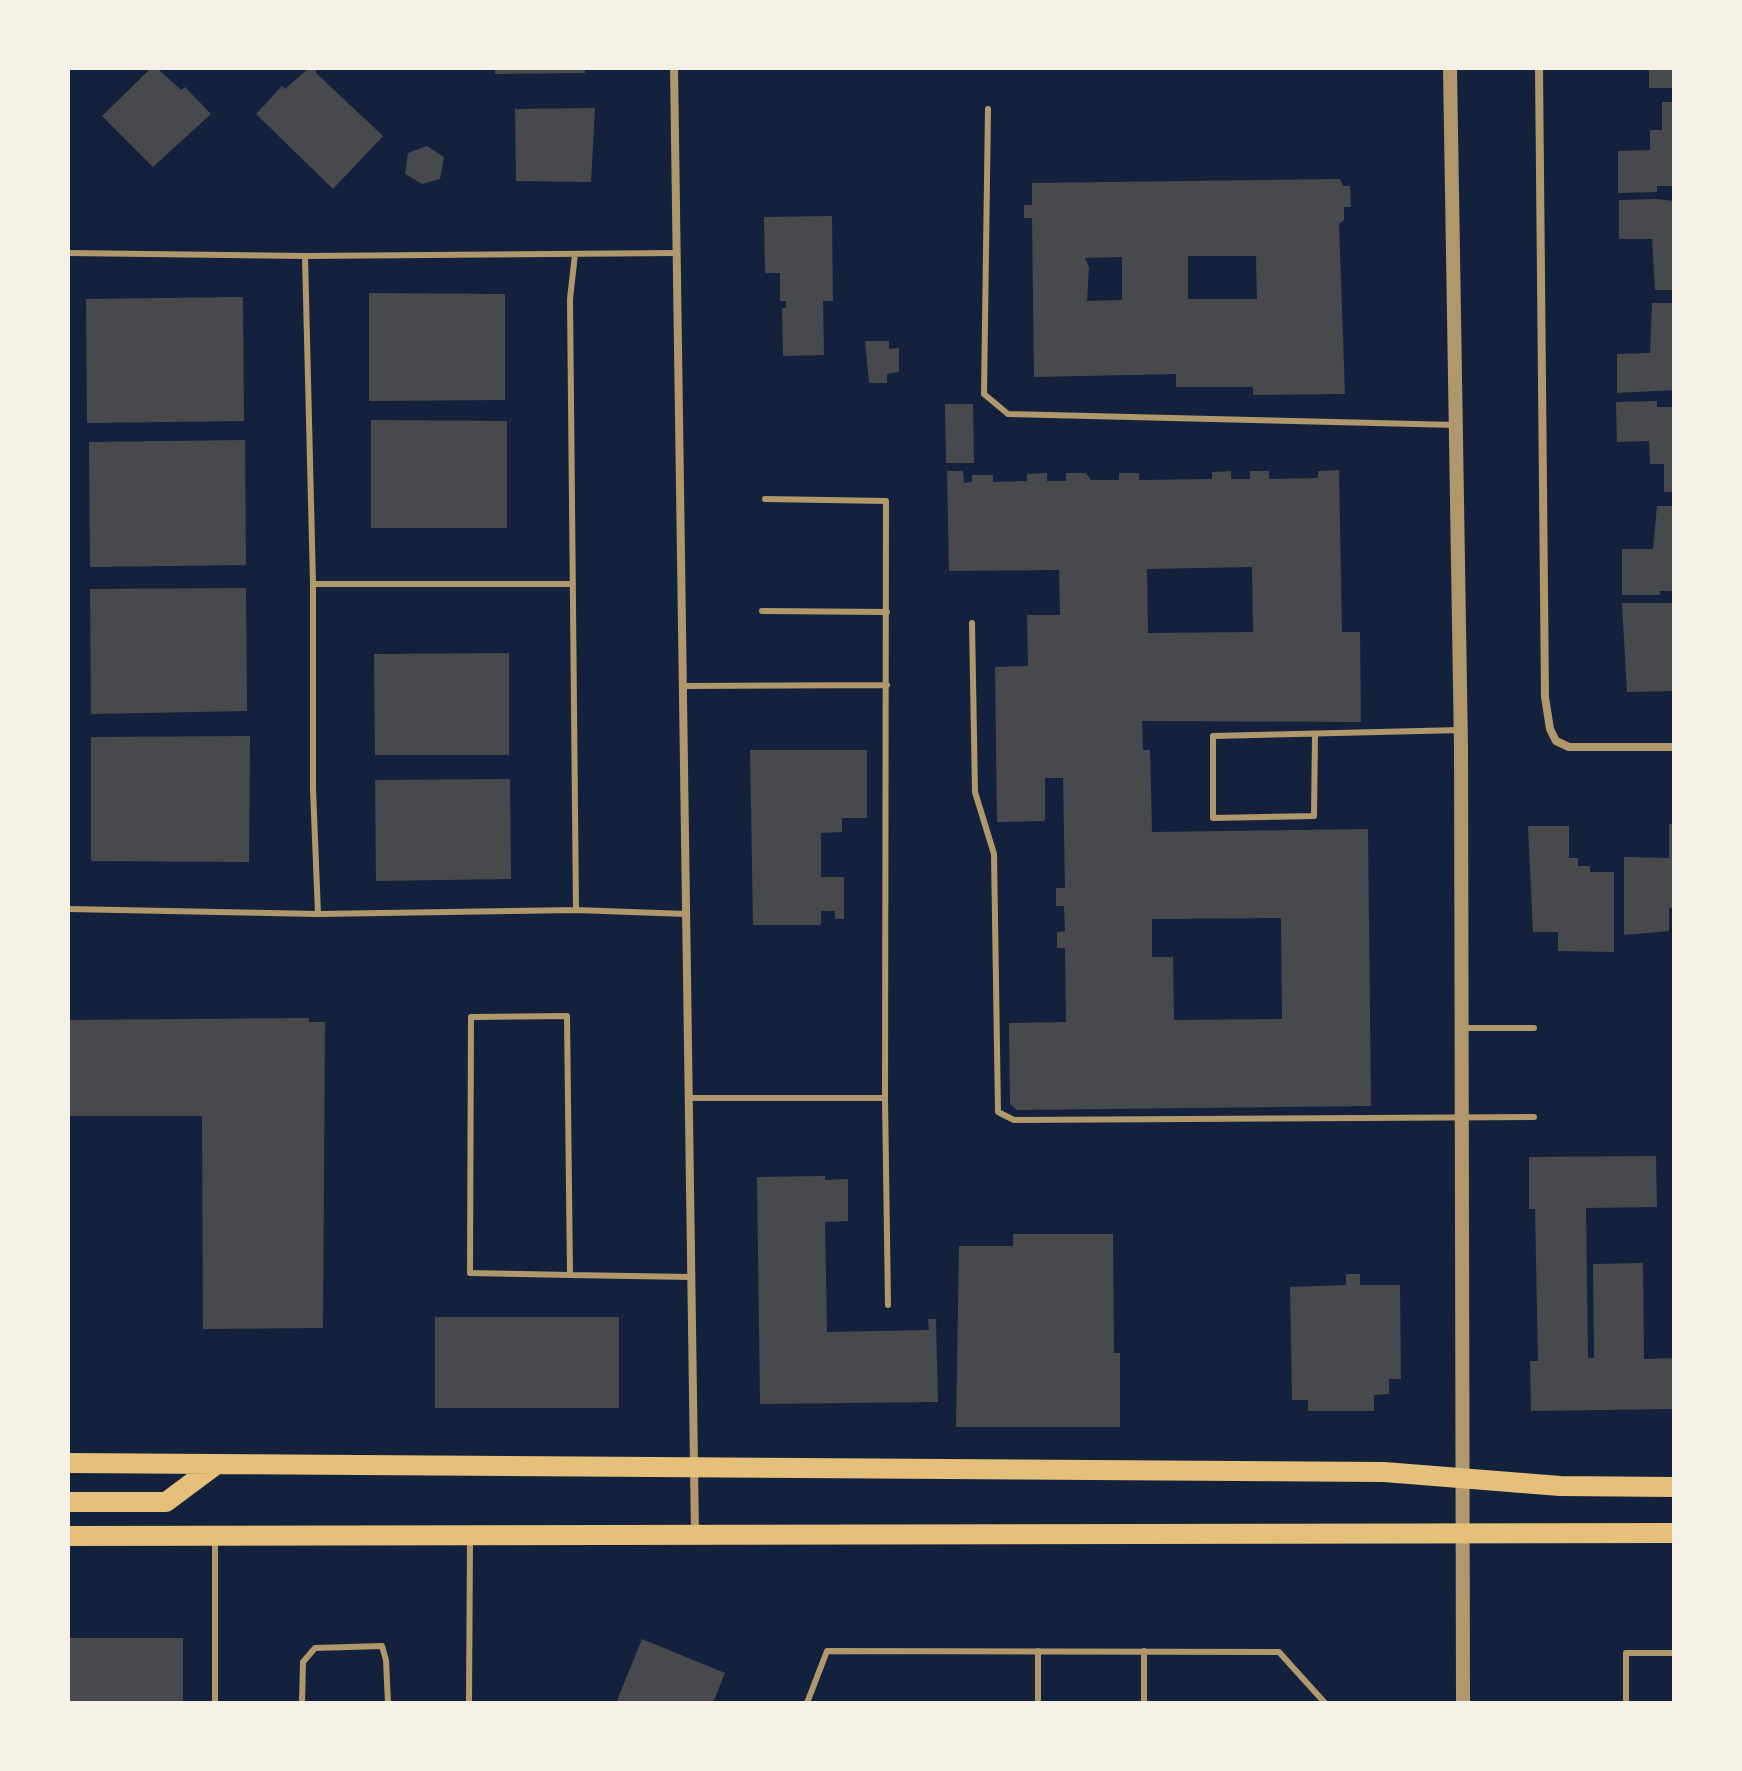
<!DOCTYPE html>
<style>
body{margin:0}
#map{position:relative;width:1742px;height:1771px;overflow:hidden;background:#14213d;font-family:Arial,sans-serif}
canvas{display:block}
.frame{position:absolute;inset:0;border:70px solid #f6f1e7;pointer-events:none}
</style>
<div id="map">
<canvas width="1742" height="1771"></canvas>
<div class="frame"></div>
</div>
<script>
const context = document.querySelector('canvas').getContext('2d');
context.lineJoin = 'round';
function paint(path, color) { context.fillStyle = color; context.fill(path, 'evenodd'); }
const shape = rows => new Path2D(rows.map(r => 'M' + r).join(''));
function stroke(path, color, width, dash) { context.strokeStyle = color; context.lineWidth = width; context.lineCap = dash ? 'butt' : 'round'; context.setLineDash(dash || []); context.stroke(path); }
paint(shape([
 [151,68,157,68,181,90,185,87,211,114,153,167,102,116],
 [309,68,316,68,316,73,383,136,333,189,256,114,282,86,285,89],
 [495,68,585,68,585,73,495,74],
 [1649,68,1674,68,1674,88,1649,88],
 [1662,102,1674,102,1674,186,1657,186,1657,192,1618,193,1618,151,1650,150,1650,130,1662,130],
 [595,108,591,182,516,181,515,109],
 [427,146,444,157,440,179,422,184,405,174,408,153],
 [1340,179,1343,186,1350,186,1351,207,1344,207,1344,220,1339,224,1345,394,1253,395,1253,387,1176,387,1176,374,1034,377,1032,218,1024,218,1024,205,1032,205,1032,183],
 [1188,256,1256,256,1257,299,1188,299],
 [1122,257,1122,300,1087,301,1089,267,1085,258],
 [1656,199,1674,201,1674,290,1655,290,1652,239,1619,239,1619,200],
 [832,216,833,301,823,301,824,355,783,356,782,308,786,308,786,301,780,301,780,273,765,273,764,217],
 [369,293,505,294,505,400,369,401],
 [243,297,244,421,87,423,86,299],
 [1652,303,1674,303,1674,390,1617,393,1617,354,1650,353],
 [865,341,889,341,889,349,899,348,899,372,887,374,887,383,869,383],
 [1657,401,1657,407,1674,407,1674,492,1664,492,1664,464,1650,464,1649,441,1617,442,1616,402],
 [945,404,973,404,974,463,946,463],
 [371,420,507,421,507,528,371,528],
 [245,440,246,565,90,567,89,442],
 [1339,470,1342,632,1360,632,1361,722,1142,721,1143,750,1150,750,1152,832,1368,829,1371,1106,1017,1110,1010,1104,1009,1023,1066,1022,1065,948,1057,948,1057,932,1065,931,1064,906,1056,906,1056,888,1065,888,1063,778,1045,778,1045,821,997,822,995,667,1028,666,1027,615,1060,615,1059,570,949,571,947,471,963,471,964,483,972,482,972,475,993,475,993,482,1027,481,1027,474,1047,473,1047,481,1066,481,1066,473,1086,473,1091,480,1119,480,1119,473,1139,473,1139,480,1212,479,1212,472,1231,471,1231,479,1250,479,1250,471,1269,471,1269,479,1318,478,1318,471],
 [1252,567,1253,632,1148,633,1147,569],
 [1281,918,1282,1019,1174,1020,1173,957,1152,957,1152,919],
 [1657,506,1674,506,1674,591,1660,591,1660,595,1622,595,1622,549,1653,549],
 [246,588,247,711,91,714,90,589],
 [1622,603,1674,603,1674,691,1627,692],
 [509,653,509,755,375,755,374,654],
 [250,736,249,862,91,861,91,737],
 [750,750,867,750,867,818,842,818,842,832,821,833,821,877,844,877,844,919,835,919,835,911,821,911,821,925,753,925],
 [510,779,511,879,376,881,375,780],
 [1669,824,1674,824,1674,908,1669,908,1669,931,1624,935,1624,857,1669,858],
 [1528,826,1569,826,1569,858,1578,858,1578,866,1590,866,1590,872,1614,872,1614,952,1558,951,1558,932,1533,932],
 [309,1018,309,1022,325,1022,323,1328,203,1329,202,1116,68,1116,68,1020],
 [1656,1156,1657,1207,1586,1208,1588,1358,1594,1358,1593,1264,1643,1263,1644,1359,1674,1358,1674,1409,1531,1411,1530,1361,1538,1361,1535,1209,1529,1209,1529,1157],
 [825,1176,825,1180,848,1179,848,1221,825,1222,827,1332,929,1330,928,1319,936,1319,938,1402,760,1404,757,1177],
 [1013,1234,1113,1234,1114,1353,1120,1353,1120,1427,956,1427,959,1246,1013,1246],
 [1346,1274,1360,1274,1360,1285,1400,1285,1401,1379,1389,1379,1389,1394,1374,1395,1374,1411,1308,1411,1308,1400,1292,1400,1290,1287,1346,1285],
 [435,1317,619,1317,619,1408,435,1408],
 [68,1638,183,1638,183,1703,68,1703],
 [642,1639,725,1673,713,1703,616,1703]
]), '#48494c');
stroke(shape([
 [988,109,984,394,1008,414,1456,425],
 [68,253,305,256,676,253],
 [575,254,570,299,576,910],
 [305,256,313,584,313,789,318,914],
 [765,499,886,501,885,1098],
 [313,584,573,584],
 [762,611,887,612],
 [972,623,975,792,994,854,998,1112,1014,1120,1534,1117],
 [683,686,887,685],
 [1315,734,1314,816,1213,818,1213,736,1461,730],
 [68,909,318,914,576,910,686,914],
 [1462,1028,1534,1028],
 [689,1098,885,1098,888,1305],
 [570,1275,567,1016,471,1017,470,1273,570,1275,691,1277],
 [215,1539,215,1703],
 [302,1703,303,1662,315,1648,382,1646,386,1660,388,1703],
 [469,1703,470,1541],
 [807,1703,827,1651,1279,1652,1325,1703],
 [1038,1703,1038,1651],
 [1144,1703,1144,1651],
 [1626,1703,1626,1653,1674,1653]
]), '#b1986c', 6);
stroke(shape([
 [674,68,695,1535],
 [1539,68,1545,697,1550,729,1556,741,1569,747,1674,747]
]), '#b1986c', 8);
stroke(shape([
 [1450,68,1461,748,1463,1703]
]), '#b1986c', 14);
stroke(shape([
 [68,1463,1384,1472,1560,1486,1674,1487],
 [68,1502,166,1502,217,1464],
 [68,1536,1674,1533]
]), '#e5c07b', 20);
</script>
